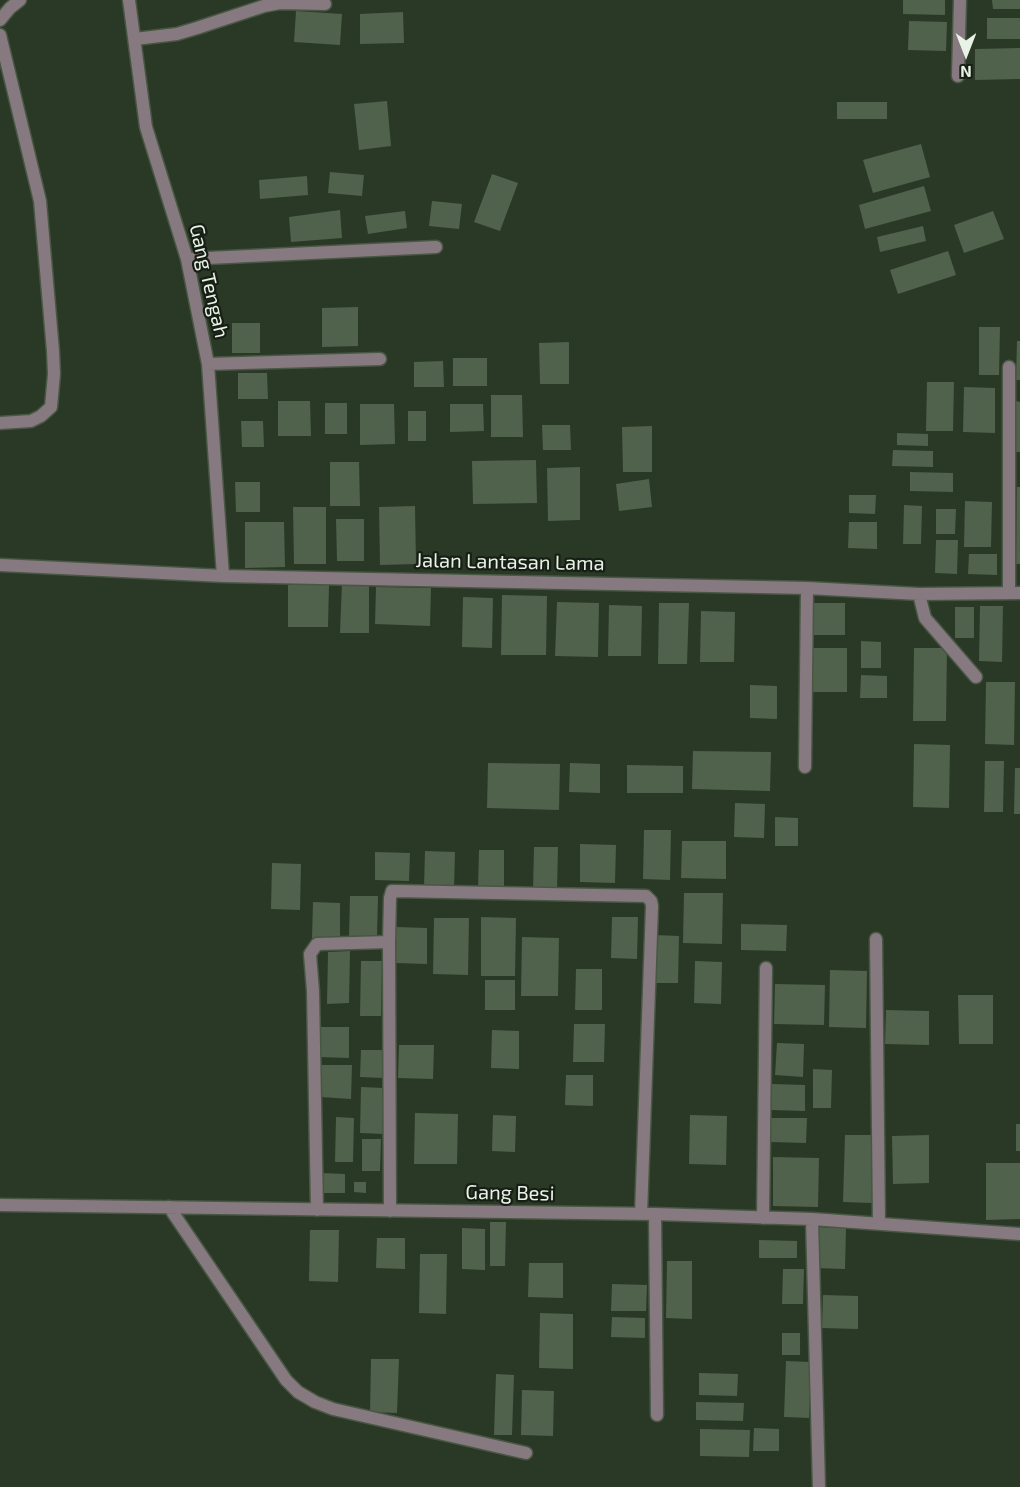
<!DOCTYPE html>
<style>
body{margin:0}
#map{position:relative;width:1020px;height:1487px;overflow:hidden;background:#2a3925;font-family:"Exo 2",sans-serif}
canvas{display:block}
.north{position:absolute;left:936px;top:24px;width:60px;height:60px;-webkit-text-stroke:4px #171e15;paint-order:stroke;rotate:180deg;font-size:16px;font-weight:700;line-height:24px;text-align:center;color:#e8f2e5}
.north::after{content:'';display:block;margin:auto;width:21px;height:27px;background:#e8f2e5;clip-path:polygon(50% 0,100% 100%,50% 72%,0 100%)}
</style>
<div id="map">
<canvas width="1020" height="1487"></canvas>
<div class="north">N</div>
</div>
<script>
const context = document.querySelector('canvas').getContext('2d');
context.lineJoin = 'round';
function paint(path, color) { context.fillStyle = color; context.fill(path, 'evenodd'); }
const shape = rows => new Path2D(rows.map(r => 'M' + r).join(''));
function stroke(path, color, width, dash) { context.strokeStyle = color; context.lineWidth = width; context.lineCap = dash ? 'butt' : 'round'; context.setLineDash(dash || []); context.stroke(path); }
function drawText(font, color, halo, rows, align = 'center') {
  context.font = font + ' "Exo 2",sans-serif'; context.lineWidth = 4.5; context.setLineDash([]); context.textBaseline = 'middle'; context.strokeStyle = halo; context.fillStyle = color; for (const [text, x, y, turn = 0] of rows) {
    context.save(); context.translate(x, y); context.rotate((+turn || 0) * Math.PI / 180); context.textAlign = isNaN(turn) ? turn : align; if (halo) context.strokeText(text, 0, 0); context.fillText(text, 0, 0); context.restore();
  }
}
paint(shape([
 [903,0,945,0,945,15,903,14],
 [992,0,1020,0,1020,9,993,9],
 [296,11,342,14,340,45,294,42],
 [403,12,404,43,360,44,360,14],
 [987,18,1020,18,1020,39,987,39],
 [909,21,947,22,946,51,908,50],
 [1020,48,1020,79,975,80,975,49],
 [387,101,391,146,359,150,354,104],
 [837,102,887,102,887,119,837,119],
 [921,144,930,177,873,193,863,160],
 [330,172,364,175,362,196,328,193],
 [492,174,518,183,500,231,474,222],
 [307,176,308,195,260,199,259,180],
 [924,186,931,211,865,229,859,205],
 [432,201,462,204,459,229,429,226],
 [340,210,342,238,291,242,289,217],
 [405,211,407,228,368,234,365,216],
 [993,211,1004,239,964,253,954,225],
 [923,226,926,241,880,252,877,237],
 [948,251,956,275,898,294,890,270],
 [358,307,358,346,322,347,322,308],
 [232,323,260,323,260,353,232,353],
 [979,327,1000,327,999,375,979,375],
 [1017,341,1020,341,1020,380,1016,380],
 [569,342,569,384,540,384,539,343],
 [453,358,487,358,487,386,453,386],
 [443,361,444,387,414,387,414,362],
 [238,373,267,373,268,399,238,399],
 [927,382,954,382,953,431,926,431],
 [964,387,995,388,995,433,963,432],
 [491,395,522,395,523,437,491,437],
 [278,401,310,401,311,436,278,436],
 [1016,401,1020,402,1020,452,1015,452],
 [325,403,347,403,347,434,325,434],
 [360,404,394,404,395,444,360,445],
 [450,404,483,404,484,431,450,432],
 [408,411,426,411,426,441,408,441],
 [241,421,263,421,264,447,242,447],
 [542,425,570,425,571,450,543,450],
 [652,426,652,472,623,472,622,427],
 [897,433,928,434,928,446,897,445],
 [893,450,933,451,933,467,892,466],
 [536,460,537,503,473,504,472,461],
 [330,462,359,462,360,506,330,506],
 [580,467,580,520,548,521,547,468],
 [910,472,953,473,953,492,910,491],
 [649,479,652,507,619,511,616,484],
 [235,482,260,482,260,512,236,512],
 [1017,487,1020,487,1020,564,1016,564],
 [849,495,876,495,875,514,849,513],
 [965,501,992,502,991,547,964,547],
 [904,505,922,506,921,544,903,544],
 [415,506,416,564,380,565,379,507],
 [293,507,326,507,326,564,294,564],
 [936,509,956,509,955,534,936,534],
 [336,519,364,519,364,561,337,561],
 [245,522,284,522,285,567,245,568],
 [849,522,877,522,877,549,848,548],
 [936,540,958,540,957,574,935,573],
 [969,554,997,554,997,575,968,574],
 [342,583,369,583,369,633,340,633],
 [288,585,329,585,328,627,288,627],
 [376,587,431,588,430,626,375,624],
 [502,595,547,596,546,655,501,655],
 [463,597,493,598,492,648,462,647],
 [557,602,599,603,598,657,555,656],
 [659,603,689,603,687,664,658,664],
 [810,603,845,603,845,635,810,635],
 [609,605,642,606,641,656,608,656],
 [980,606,1003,606,1002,662,979,661],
 [955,607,974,607,974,638,955,638],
 [701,611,735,612,734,662,700,662],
 [861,641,881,642,881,668,861,668],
 [808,648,847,648,847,692,807,692],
 [914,648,947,648,946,721,913,721],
 [861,675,887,676,887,698,860,698],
 [986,682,1015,682,1014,745,985,744],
 [750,685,777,686,777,719,750,718],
 [914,744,950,745,949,808,913,807],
 [693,751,771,752,770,791,692,789],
 [985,761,1004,761,1003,812,984,812],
 [488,763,560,764,559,810,487,808],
 [570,763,600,764,600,793,569,792],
 [627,765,683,766,683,793,627,793],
 [1015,768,1020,768,1020,814,1014,814],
 [735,803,765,804,764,838,734,837],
 [775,817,798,818,798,846,775,846],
 [644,830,671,830,670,880,643,879],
 [682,841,726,841,726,879,681,878],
 [580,844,616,845,615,883,580,882],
 [534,847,558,847,557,891,533,891],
 [479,850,504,850,504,889,478,888],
 [425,851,455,852,454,888,424,887],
 [375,852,410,853,409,881,375,880],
 [272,863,301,864,300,910,271,909],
 [684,893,723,893,722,944,683,943],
 [350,896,378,896,377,937,349,936],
 [313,902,340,903,340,939,312,938],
 [481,917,516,918,515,976,481,976],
 [612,917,638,917,637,959,611,958],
 [434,918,469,918,468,975,433,974],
 [741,924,787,925,786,951,741,950],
 [396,927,427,928,427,964,395,963],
 [655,935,679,936,678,983,654,983],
 [522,937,559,938,558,996,521,996],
 [350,951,349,1003,327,1004,328,952],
 [361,961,382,961,381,1016,360,1016],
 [695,961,722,962,721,1004,694,1003],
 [576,969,602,969,602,1010,575,1010],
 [830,970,867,971,866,1028,829,1027],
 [485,980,515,980,515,1010,485,1010],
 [775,984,825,985,824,1025,774,1024],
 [958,995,993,995,993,1044,959,1044],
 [886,1010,929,1011,929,1045,885,1044],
 [574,1024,605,1024,604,1062,573,1062],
 [320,1027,349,1027,349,1058,319,1057],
 [492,1030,519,1031,519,1069,491,1068],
 [777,1043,804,1044,803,1077,775,1075],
 [399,1045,434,1045,433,1079,398,1078],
 [361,1050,383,1050,383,1078,360,1077],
 [321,1065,352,1065,351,1099,321,1097],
 [813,1069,832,1070,831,1108,813,1108],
 [566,1075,593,1075,593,1106,565,1105],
 [772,1084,805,1085,805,1111,771,1110],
 [361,1087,384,1088,384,1134,360,1133],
 [415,1113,458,1114,457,1164,414,1164],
 [493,1115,516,1116,515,1152,492,1151],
 [690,1115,727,1116,726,1165,689,1164],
 [336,1117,354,1118,353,1162,335,1162],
 [770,1118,807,1118,806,1143,770,1142],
 [1016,1124,1020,1124,1020,1151,1016,1151],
 [845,1135,874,1135,872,1203,843,1202],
 [929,1135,929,1183,893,1184,892,1136],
 [362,1139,381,1139,380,1171,362,1171],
 [773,1157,819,1158,818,1207,773,1206],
 [986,1163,1020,1163,1020,1219,986,1220],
 [321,1173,345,1174,345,1193,321,1193],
 [354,1182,366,1182,366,1193,354,1192],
 [490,1222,506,1222,505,1266,490,1266],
 [816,1227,846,1228,845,1269,815,1268],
 [462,1228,485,1229,485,1270,462,1269],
 [310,1230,339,1230,338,1282,309,1281],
 [377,1238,405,1238,405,1269,376,1268],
 [759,1240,797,1241,797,1258,759,1258],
 [420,1254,447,1254,446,1314,419,1313],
 [667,1261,692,1261,692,1319,666,1318],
 [529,1263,563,1263,563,1298,528,1297],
 [783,1269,804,1269,803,1304,782,1304],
 [612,1284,647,1285,646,1311,611,1311],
 [823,1295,858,1296,858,1329,822,1328],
 [540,1313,573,1314,573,1369,539,1368],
 [612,1317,645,1318,645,1338,611,1337],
 [782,1333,800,1333,800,1355,782,1355],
 [371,1359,399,1359,397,1413,370,1412],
 [786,1361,811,1362,809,1418,784,1417],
 [699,1373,738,1374,737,1396,699,1395],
 [496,1374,514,1375,512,1435,494,1435],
 [522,1390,554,1391,553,1436,521,1435],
 [696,1402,744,1403,743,1421,696,1420],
 [754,1428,779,1429,779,1451,753,1451],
 [700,1429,750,1430,749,1457,700,1456]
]), '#50614c');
const street = shape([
 [129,0,146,127,187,259,208,364,223,576],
 [0,20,10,8,20,0],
 [0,35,40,201,53,351,54,374,51,407,41,416,31,421,0,423],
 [135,39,177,34,197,28,264,6,280,3,325,4],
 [958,76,960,0],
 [187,259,436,247],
 [208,364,380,359],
 [1009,367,1009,593],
 [0,565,223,576,807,588,919,594,1020,593],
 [919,594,925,618,976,677],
 [805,767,807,588],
 [876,939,879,1223],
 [0,1205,655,1214,812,1219,1020,1234],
 [169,1207,286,1380,298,1392,315,1402,333,1409,526,1453],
 [317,1210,313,991,310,954,317,944,389,942],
 [390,1211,389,942,390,898,392,891,395,891,646,896,651,901,652,906,641,1214],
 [655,1214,657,1415],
 [763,1218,766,968],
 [812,1219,819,1487]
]);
stroke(street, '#485744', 15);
stroke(street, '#86797f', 12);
drawText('20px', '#e8f2e5', '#171e15', [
 ["Gang Tengah",209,281,77],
 ["Jalan Lantasan Lama",510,562,1],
 ["Gang Besi",510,1193,1]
]);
</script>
